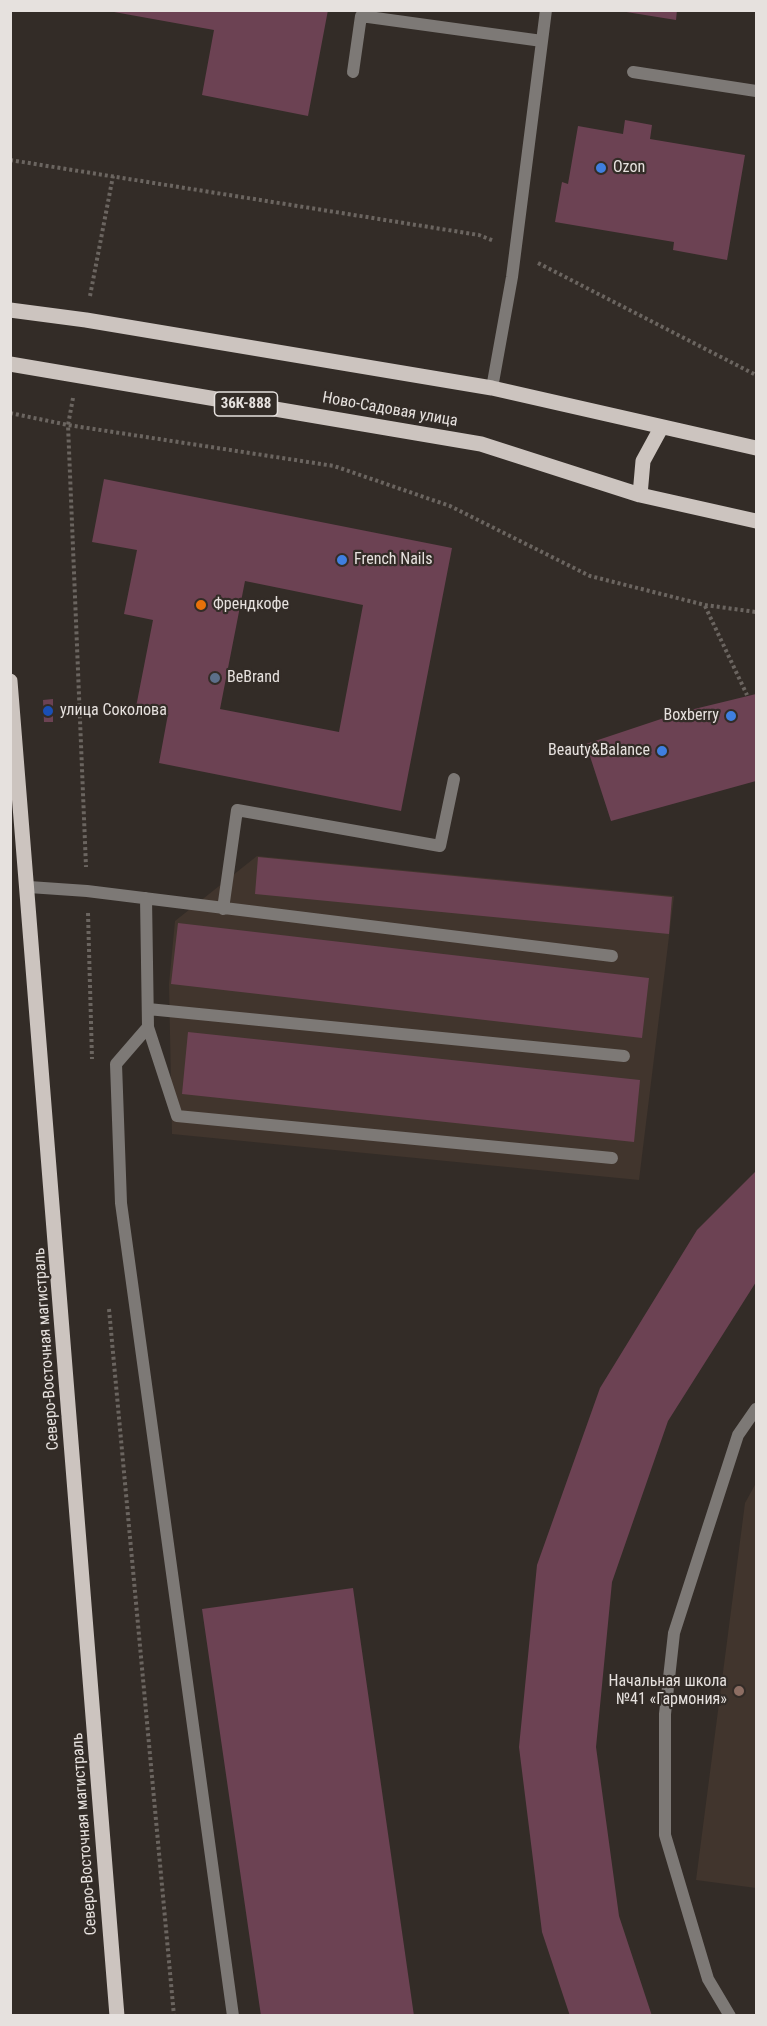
<!DOCTYPE html>
<meta charset="utf-8">
<style>
body{margin:0}
#map{position:relative;width:767px;height:2026px;overflow:hidden;background:#332c27;font-family:"Roboto Condensed",sans-serif}
canvas{display:block}
.frame{position:absolute;inset:0;border:12px solid #e6e1de;pointer-events:none}
</style>
<div id="map">
<canvas width="767" height="2026"></canvas>
<div class="frame"></div>
</div>
<script>
const context = document.querySelector('canvas').getContext('2d');
context.lineJoin = 'round';
function paint(path, color) { context.fillStyle = color; context.fill(path, 'evenodd'); }
const shape = rows => new Path2D(rows.map(r => 'M' + r).join(''));
function stroke(path, color, width, dash) { context.strokeStyle = color; context.lineWidth = width; context.lineCap = dash ? 'butt' : 'round'; context.setLineDash(dash || []); context.stroke(path); }
function drawText(font, color, halo, rows, align = 'center') {
  context.font = font + ' "Roboto Condensed",sans-serif'; context.lineWidth = 4.5; context.setLineDash([]); context.textBaseline = 'middle'; context.strokeStyle = halo; context.fillStyle = color; for (const [text, x, y, turn = 0] of rows) {
    context.save(); context.translate(x, y); context.rotate((+turn || 0) * Math.PI / 180); context.textAlign = isNaN(turn) ? turn : align; if (halo) context.strokeText(text, 0, 0); context.fillText(text, 0, 0); context.restore();
  }
}
paint(shape([
 [257,856,674,896,639,1180,172,1134,169,984,175,921],
 [756,1483,756,1888,696,1880,745,1503]
]), '#41352d');
paint(shape([
 [103,10,328,10,308,116,202,95,214,30],
 [614,10,677,10,676,20],
 [625,120,652,125,650,139,745,155,727,260,673,250,674,242,555,222,562,182,568,184,578,126,623,134],
 [104,479,452,548,401,811,159,763,168,714,136,707,153,620,124,614,137,550,92,542],
 [245,581,363,605,339,732,220,709],
 [756,694,756,781,611,821,586,744,682,712],
 [53,699,53,722,44,722,43,700],
 [258,857,672,897,669,934,255,894],
 [178,923,649,978,642,1038,171,984],
 [188,1032,640,1080,634,1142,182,1094],
 [756,1171,756,1282,668,1421,612,1582,596,1747,619,1916,652,2016,570,2016,542,1932,519,1747,537,1565,600,1388,697,1230],
 [353,1588,414,2016,261,2016,202,1609]
]), '#6c4253');
stroke(shape([
 [10,160,479,235,494,241],
 [538,263,756,375],
 [90,296,113,176],
 [73,398,68,425,86,867],
 [10,413,68,425,334,466,450,506,590,576,705,605,756,612],
 [705,606,747,695],
 [88,913,92,1059],
 [109,1309,174,2016]
]), '#6b6560', 4, [3, 3]);
stroke(shape([
 [353,72,361,16,542,41],
 [633,72,756,91],
 [492,388,512,277,546,10],
 [29,887,87,891,612,956],
 [146,898,148,1027,116,1064,121,1203,233,2016],
 [223,909,237,810,440,846,454,779],
 [148,1009,624,1056],
 [148,1027,177,1116,612,1158],
 [730,2016,708,1979,665,1835,665,1714,674,1633,738,1435,756,1409]
]), '#7d7976', 12);
stroke(shape([
 [10,310,86,320,492,388,756,448],
 [10,364,481,444,640,495,756,521],
 [640,495,643,461,661,428],
 [10,681,117,2016]
]), '#ccc4bf', 15);
for (const [x, y, r, color] of [
 [601,168,6,"#3f7fe0"],
 [342,560,6,"#3f7fe0"],
 [201,605,6,"#e8710a"],
 [215,678,6,"#5c6f8a"],
 [48,711,6,"#1a4fb4"],
 [731,716,6,"#3f7fe0"],
 [662,751,6,"#3f7fe0"],
 [739,1691,6,"#8d6e63"]
]) { const dot = new Path2D(); dot.arc(x, y, r, 0, 2 * Math.PI); context.fillStyle = color; context.fill(dot); stroke(dot, '#332c27', 2); }
for (const [x, y, w] of [
 [246,404,63]
]) { const box = new Path2D(); box.roundRect(x - w / 2, y - 12, w, 24, 4.5); context.fillStyle = '#332c27'; context.fill(box); stroke(box, '#e6e1de', 1.5); }
drawText('bold 15px', '#e6e1de', null, [
 ["36К-888",246,404]
]);
drawText('16px', '#e6e1de', '#332c27', [
 ["Ozon",613,168],
 ["French Nails",354,560],
 ["Френдкофе",213,605],
 ["BeBrand",227,678],
 ["улица Соколова",60,711],
 ["Boxberry",719,716,"right"],
 ["Beauty&Balance",650,751,"right"],
 ["Начальная школа",727,1682,"right"],
 ["№41 «Гармония»",727,1700,"right"]
], 'left');
drawText('16px', '#e6e1de', '#332c27', [
 ["Ново-Садовая улица",390,410,10],
 ["Северо-Восточная магистраль",47,1349,-94],
 ["Северо-Восточная магистраль",85,1834,-94]
]);
</script>
